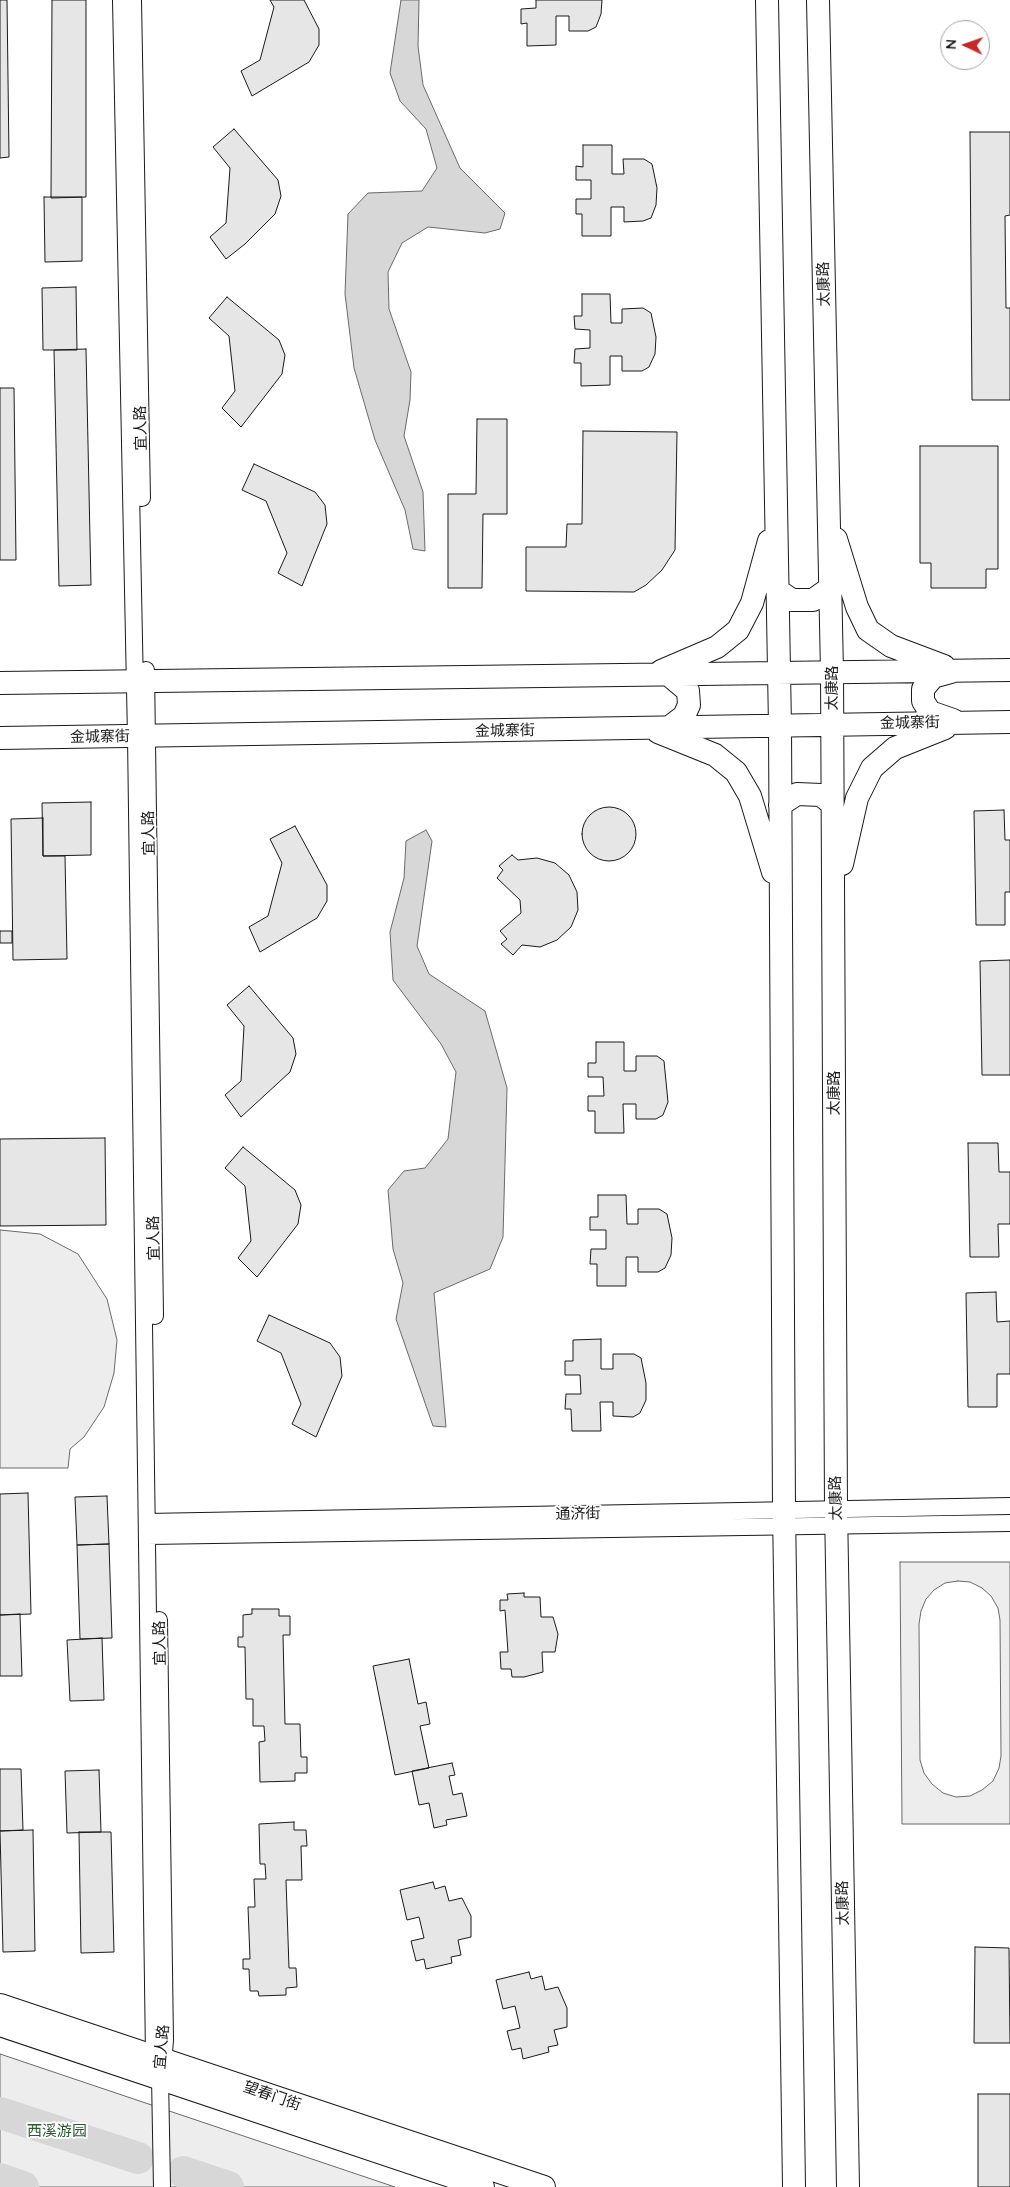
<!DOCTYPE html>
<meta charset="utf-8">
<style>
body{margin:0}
#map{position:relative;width:1010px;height:2187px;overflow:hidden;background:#fff;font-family:Quicksand,sans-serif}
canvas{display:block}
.north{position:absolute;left:940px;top:20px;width:50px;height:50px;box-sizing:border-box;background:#fff;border:1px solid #a3a3a3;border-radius:50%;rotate:273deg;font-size:14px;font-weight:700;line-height:20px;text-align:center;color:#1a1a1a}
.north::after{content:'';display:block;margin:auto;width:18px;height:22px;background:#c62828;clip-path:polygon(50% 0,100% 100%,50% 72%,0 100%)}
</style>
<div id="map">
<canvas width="1010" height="2187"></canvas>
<div class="north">N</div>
</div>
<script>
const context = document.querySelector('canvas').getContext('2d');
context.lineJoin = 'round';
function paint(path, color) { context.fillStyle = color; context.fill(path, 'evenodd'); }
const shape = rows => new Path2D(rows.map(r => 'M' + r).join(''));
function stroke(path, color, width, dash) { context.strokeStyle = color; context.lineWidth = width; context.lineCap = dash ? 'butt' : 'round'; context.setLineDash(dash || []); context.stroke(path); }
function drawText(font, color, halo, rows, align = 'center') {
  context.font = font + ' Quicksand,"Noto Sans SC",sans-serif'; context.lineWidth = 4; context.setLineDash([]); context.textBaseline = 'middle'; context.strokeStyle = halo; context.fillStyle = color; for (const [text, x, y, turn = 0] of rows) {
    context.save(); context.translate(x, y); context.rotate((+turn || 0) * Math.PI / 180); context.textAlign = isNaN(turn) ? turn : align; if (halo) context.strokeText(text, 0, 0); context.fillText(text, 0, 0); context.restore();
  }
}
const built = shape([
 [0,1230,40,1234,78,1254,107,1299,117,1340,114,1373,104,1407,84,1437,70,1449,68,1468,0,1468,0,1230],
 [900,1562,1010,1562,1010,1824,902,1824,900,1562],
 [958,1581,970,1582,982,1588,991,1596,998,1608,1000,1620,1001,1756,999,1768,993,1781,982,1790,970,1796,956,1797,943,1793,932,1784,924,1773,920,1760,919,1624,921,1611,926,1599,934,1590,945,1583,958,1581],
 [0,2054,395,2187,0,2187,0,2054]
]);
paint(built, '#ededed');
stroke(built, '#6a6a6a', 1);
const water = shape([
 [401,0,419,0,418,46,423,85,460,168,505,213,500,229,485,233,428,227,402,243,388,272,389,309,411,372,410,400,404,436,423,492,425,551,413,549,405,510,375,440,354,368,345,294,348,214,368,193,422,191,437,168,426,129,400,101,390,73,401,0],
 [426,830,432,841,417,946,429,974,485,1011,507,1088,503,1237,490,1269,434,1293,446,1427,433,1426,396,1319,403,1283,393,1249,388,1190,404,1171,425,1168,448,1139,456,1072,441,1044,393,980,390,932,404,878,406,841,426,830]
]);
paint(water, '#d7d7d7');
stroke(water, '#6a6a6a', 1);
stroke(shape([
 [0,2113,138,2158],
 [183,2172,228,2187],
 [0,2179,23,2187]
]), '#d7d7d7', 32);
const building = shape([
 [0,0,7,0,9,157,0,158,0,0],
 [52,0,86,0,86,197,51,198,52,0],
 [270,0,304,0,319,29,319,45,309,62,252,96,241,71,260,60,274,7,270,0],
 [536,0,602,0,601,14,596,27,588,31,569,31,569,16,556,16,556,45,527,46,527,23,521,24,521,9,536,8,536,0],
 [234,129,278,180,281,196,275,214,245,244,226,259,210,237,226,223,230,168,213,147,234,129],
 [970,132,1010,132,1010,215,1005,216,1006,308,1010,308,1010,400,972,400,970,132],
 [583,145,612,145,612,174,624,174,623,159,644,159,652,164,657,188,656,205,651,218,643,221,624,222,624,207,611,207,611,236,582,236,582,214,576,214,576,199,591,199,591,180,576,180,576,166,583,167,583,145],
 [44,197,82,197,82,261,45,262,44,197],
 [76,287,77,350,43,350,42,288,76,287],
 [582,294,610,294,611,323,622,323,622,309,643,308,651,313,656,337,655,354,649,367,642,371,622,371,622,356,610,356,610,385,581,386,581,363,574,363,575,349,590,348,590,330,575,329,574,316,582,316,582,294],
 [227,297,279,340,285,355,282,374,241,427,222,408,235,391,229,336,209,318,227,297],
 [86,349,91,585,59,586,54,350,86,349],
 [0,388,14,388,16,560,0,560,0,388],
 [477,419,507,419,507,514,483,514,482,588,448,588,448,494,476,494,477,419],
 [583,431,677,432,675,550,662,570,646,585,634,592,526,591,526,547,566,547,567,524,582,524,583,431],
 [920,446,998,446,998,569,986,569,986,588,931,588,931,563,920,563,920,446],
 [254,464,315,492,325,505,327,524,302,586,278,573,287,553,266,501,242,490,254,464],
 [91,802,91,855,43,856,42,803,91,802],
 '582 834a27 27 0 1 1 54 0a27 27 0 1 1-54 0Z',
 [1004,810,1005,840,1010,840,1010,892,1005,892,1005,925,976,925,974,811,1004,810],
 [43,818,43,856,65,856,67,959,13,960,11,819,43,818],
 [295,826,327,885,327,901,317,918,260,952,249,927,268,916,282,863,270,839,295,826],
 [512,855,518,860,537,858,555,863,569,875,577,892,578,910,571,927,557,940,540,947,522,945,513,955,501,944,507,939,500,931,521,913,520,900,497,878,503,870,499,866,512,855],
 [0,931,12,931,12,943,0,943,0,931],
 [1010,960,1010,1075,982,1075,980,961,1010,960],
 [249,986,293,1038,296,1054,290,1072,241,1117,225,1095,241,1081,244,1026,227,1005,249,986],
 [596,1042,624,1042,624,1071,636,1071,636,1056,657,1056,664,1061,668,1102,663,1115,656,1119,636,1119,636,1104,623,1104,624,1133,595,1133,595,1111,588,1111,588,1096,604,1096,603,1077,588,1077,588,1063,596,1063,596,1042],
 [105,1138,106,1225,0,1226,0,1139,105,1138],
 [968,1143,998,1143,999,1172,1010,1172,1010,1224,998,1224,999,1257,970,1257,968,1143],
 [243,1147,295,1190,301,1205,298,1224,257,1277,238,1258,251,1241,245,1186,225,1168,243,1147],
 [598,1195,626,1195,627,1224,638,1224,638,1209,659,1209,667,1214,672,1238,671,1255,665,1268,658,1272,638,1272,638,1257,626,1257,626,1286,597,1286,597,1264,590,1264,591,1249,606,1249,606,1230,590,1230,590,1217,598,1217,598,1195],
 [996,1292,997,1322,1010,1321,1010,1374,997,1374,997,1407,968,1407,966,1293,996,1292],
 [269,1315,330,1343,340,1357,342,1376,316,1437,292,1424,301,1404,281,1353,257,1341,269,1315],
 [601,1339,601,1369,613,1369,613,1354,634,1354,641,1358,646,1383,646,1400,640,1413,633,1417,613,1416,613,1402,600,1402,601,1431,572,1431,571,1409,565,1409,566,1394,581,1394,580,1375,565,1375,565,1361,573,1361,573,1340,601,1339],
 [28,1493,31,1614,0,1615,0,1494,28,1493],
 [107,1496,109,1544,77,1545,75,1497,107,1496],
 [109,1544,112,1638,80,1639,77,1545,109,1544],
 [524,1593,524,1597,540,1597,541,1617,553,1617,558,1634,555,1652,542,1652,543,1672,524,1677,512,1677,511,1669,501,1669,500,1652,508,1652,505,1610,500,1611,500,1600,508,1600,507,1594,524,1593],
 [252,1609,279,1609,279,1616,290,1616,290,1635,283,1635,285,1724,300,1724,301,1757,307,1757,307,1773,295,1773,295,1781,260,1782,259,1742,265,1741,264,1726,253,1726,253,1699,246,1699,245,1647,238,1647,238,1637,243,1637,243,1615,252,1614,252,1609],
 [20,1614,22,1676,0,1676,0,1615,20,1614],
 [102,1638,104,1700,70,1701,67,1640,102,1638],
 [409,1659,418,1704,426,1702,430,1724,420,1726,429,1768,395,1775,373,1666,409,1659],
 [452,1763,455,1775,449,1776,453,1795,462,1793,467,1816,446,1820,447,1825,434,1828,429,1803,419,1805,412,1771,452,1763],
 [0,1769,21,1769,23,1830,0,1831,0,1769],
 [99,1770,101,1832,67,1833,65,1771,99,1770],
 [294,1822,294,1830,306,1830,307,1846,301,1846,302,1880,286,1880,289,1968,296,1968,297,1987,286,1988,286,1995,259,1996,258,1991,250,1991,249,1969,243,1969,243,1959,250,1959,248,1907,255,1907,254,1879,266,1879,265,1864,260,1864,259,1824,294,1822],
 [33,1830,35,1951,3,1952,0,1831,33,1830],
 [79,1832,111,1832,114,1952,81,1953,79,1832],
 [433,1882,435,1889,445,1886,449,1901,462,1898,471,1916,471,1937,458,1940,461,1955,451,1957,452,1963,426,1969,424,1959,416,1961,411,1941,424,1938,419,1917,407,1920,400,1890,433,1882],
 [975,1947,1009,1948,1010,2043,974,2043,975,1947],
 [529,1972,531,1979,542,1976,545,1990,558,1987,567,2008,567,2027,554,2030,558,2045,548,2047,549,2052,523,2059,521,2048,512,2050,507,2031,520,2028,515,2006,503,2009,496,1980,529,1972],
 [978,2094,1010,2094,1010,2187,978,2187,978,2094]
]);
paint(building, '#e6e6e6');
stroke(building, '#1a1a1a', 1);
const street = shape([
 [121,0,136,737,154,2056,160,2077,162,2187],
 [133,0,142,498],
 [146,670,155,1316],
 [147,1522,1010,1506],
 [147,1536,1010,1523],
 [159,1620,165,2040,163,2065]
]);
const secondary = shape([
 [767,0,780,726,784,1509,794,2187],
 [818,0,832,672,836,1508,848,2187],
 [836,539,857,607,868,630,891,646,944,666],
 [777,590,792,600,813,600,830,588],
 [661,671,717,647,738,630,752,603,769,541],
 [951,672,933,677,923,689,923,701,930,712,953,720],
 [0,683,1010,670],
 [668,728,684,716,689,705,688,691,669,675],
 [658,732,715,755,736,772,750,796,773,872],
 [0,738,1010,722],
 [780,805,797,794,821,795,832,804],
 [842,864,857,798,872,768,895,748,945,728],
 [0,2005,544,2187],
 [0,2025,483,2187]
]);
stroke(street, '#1a1a1a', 18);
stroke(secondary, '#1a1a1a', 24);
stroke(street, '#fff', 16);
stroke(secondary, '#fff', 22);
drawText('15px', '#1a1a1a', '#fff', [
 ["太康路",824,284,-91],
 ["宜人路",141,428,-91],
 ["太康路",832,688,-90],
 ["金城寨街",910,723,-1],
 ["金城寨街",505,731,-1],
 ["金城寨街",100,737,-1],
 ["宜人路",149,833,-91],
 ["太康路",834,1093,-90],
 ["宜人路",154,1238,-91],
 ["太康路",836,1498,-91],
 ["通济街",578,1514,-1],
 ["宜人路",160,1643,-91],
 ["太康路",843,1903,-91],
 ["宜人路",162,2047,-85],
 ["望春门街",272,2096,19]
]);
drawText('15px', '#2b5a34', '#fff', [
 ["西溪游园",57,2131]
]);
</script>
